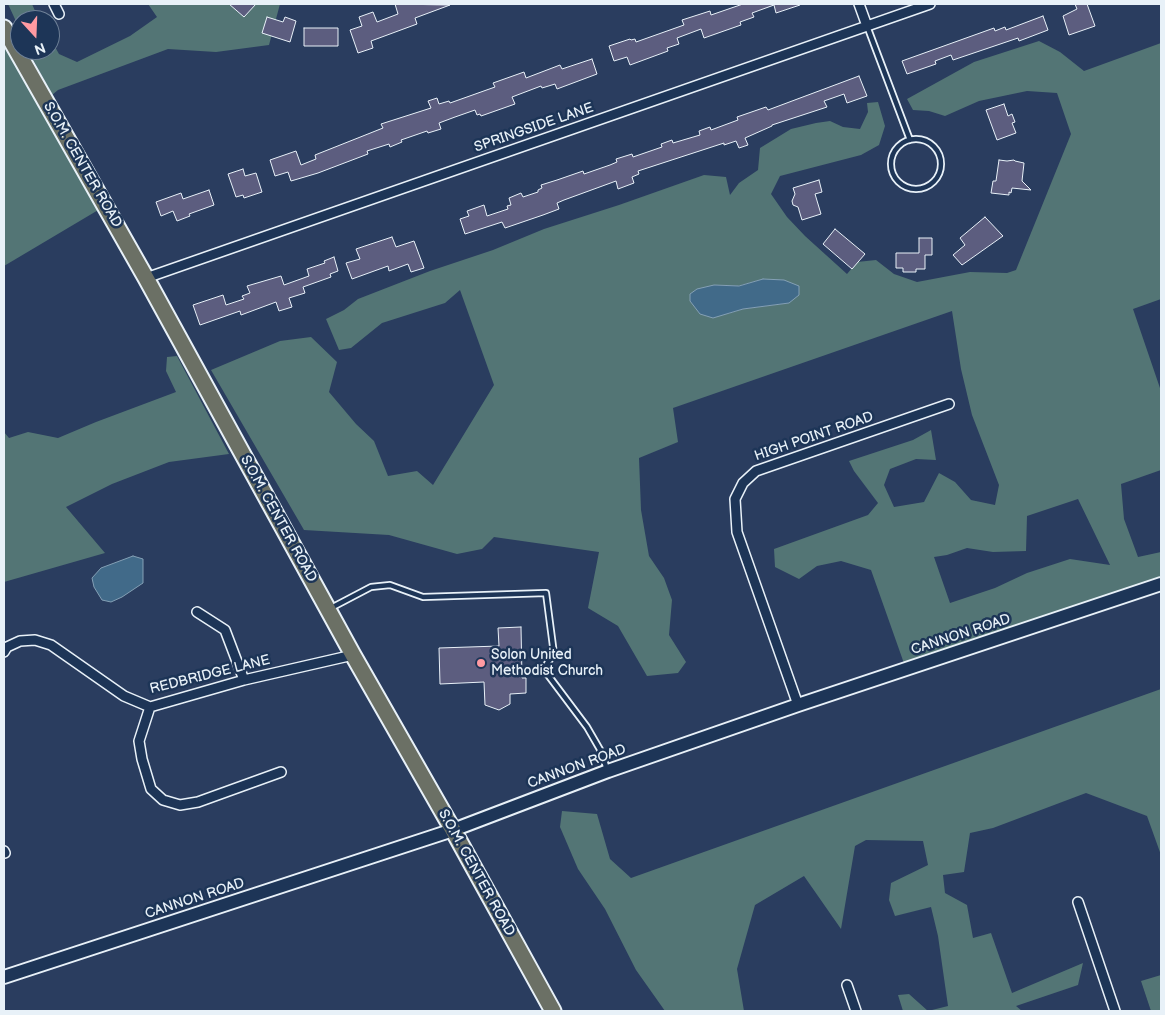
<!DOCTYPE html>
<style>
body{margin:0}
#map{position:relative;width:1165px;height:1015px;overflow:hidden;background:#2a3d5f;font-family:"Balsamiq Sans",sans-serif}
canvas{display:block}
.frame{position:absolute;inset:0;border:5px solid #e8f1f8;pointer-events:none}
.north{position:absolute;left:10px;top:10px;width:50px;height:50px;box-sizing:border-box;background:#1d3557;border:1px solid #6e8097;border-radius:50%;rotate:160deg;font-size:14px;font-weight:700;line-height:20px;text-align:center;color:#e8f1f8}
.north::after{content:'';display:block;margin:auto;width:18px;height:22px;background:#ff9aa2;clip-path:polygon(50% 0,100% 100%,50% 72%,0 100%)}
</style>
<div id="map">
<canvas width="1165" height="1015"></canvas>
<div class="frame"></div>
<div class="north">N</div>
</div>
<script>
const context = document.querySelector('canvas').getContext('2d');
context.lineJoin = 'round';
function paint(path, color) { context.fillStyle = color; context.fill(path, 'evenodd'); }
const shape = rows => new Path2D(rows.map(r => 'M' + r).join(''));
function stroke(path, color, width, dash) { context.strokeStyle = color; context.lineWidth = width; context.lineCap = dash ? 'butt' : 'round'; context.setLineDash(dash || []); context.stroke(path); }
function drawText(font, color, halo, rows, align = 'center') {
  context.font = font + ' "Balsamiq Sans",sans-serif'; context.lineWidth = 5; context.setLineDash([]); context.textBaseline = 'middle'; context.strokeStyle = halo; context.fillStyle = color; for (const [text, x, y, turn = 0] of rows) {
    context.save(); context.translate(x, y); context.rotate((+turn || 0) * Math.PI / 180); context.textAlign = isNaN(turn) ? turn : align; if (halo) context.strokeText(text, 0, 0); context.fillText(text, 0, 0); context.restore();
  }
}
paint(shape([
 [8,4,32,4,39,20,20,20,20,30],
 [148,4,280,4,269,45,216,52,168,49,58,90,52,95,28,50,50,50,50,38,59,54,77,62,130,36,157,17],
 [4,28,105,206,4,266],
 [1039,41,1060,52,1084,71,1161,43,1161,299,1133,309,1161,391,1161,470,1121,484,1124,519,1138,557,1161,552,1161,577,964,646,906,669,871,570,841,561,817,566,799,579,775,567,774,549,868,515,878,503,854,471,849,461,913,440,931,430,936,460,916,459,890,469,884,485,894,507,924,502,939,473,955,482,971,500,995,505,999,485,972,415,961,369,952,311,673,408,678,442,639,458,641,510,649,556,664,578,672,600,669,635,686,662,678,673,647,676,618,626,588,608,599,552,494,537,482,549,457,554,389,535,304,530,211,370,280,341,311,337,337,362,329,392,356,424,374,441,388,476,417,471,433,485,494,385,460,290,445,303,382,323,351,348,339,350,326,319,344,310,358,299,430,271,493,250,544,229,619,205,704,175,726,177,730,195,739,183,758,170,760,148,791,129,816,123,830,121,843,127,860,129,868,112,867,103,878,102,885,126,879,145,861,155,780,176,771,194,787,217,805,236,847,274,857,262,876,260,894,274,917,282,970,272,1007,273,1016,270,1071,134,1057,93,1027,91,979,101,945,116,929,111,913,110,907,99,974,62],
 [763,279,789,303,743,309,727,314,714,285,738,286],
 [1078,499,1110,565,1070,559,1027,573,995,588,950,603,934,557,947,555,967,548,993,552,1026,551,1027,516],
 [177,356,229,454,169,462,112,484,66,507,105,553,4,582,4,432,9,438,28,432,58,438,96,422,176,392,166,371,167,357],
 [1161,689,1161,855,1147,816,1086,793,993,828,970,833,964,872,943,875,945,893,967,905,973,938,991,933,1012,993,1083,963,1078,985,1016,1006,1022,1011,903,1011,898,995,909,994,928,1011,948,1006,938,936,931,907,895,916,889,900,891,883,928,865,923,841,866,840,855,846,841,929,804,876,755,905,737,969,744,1011,665,1011,636,970,605,909,578,869,560,827,562,811,597,814,610,859,631,878],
 [1161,975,1161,1011,1151,1011,1141,981]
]), '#537575');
const water = shape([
 [763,279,784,280,799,286,799,295,789,303,743,309,713,318,700,314,690,301,690,294,697,289,714,285,739,286,763,279],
 [133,556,143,559,143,583,122,597,111,602,102,600,94,587,92,578,101,568,133,556]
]);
paint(water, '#416a89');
stroke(water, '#84a0b5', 1);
const building = shape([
 [229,4,256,4,244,17,229,4],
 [395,4,450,5,415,18,417,24,371,41,373,48,358,53,350,30,362,26,359,17,373,12,377,22,398,14,395,4],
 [743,4,799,4,800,5,776,13,774,5,752,13,754,17,740,22,741,25,704,38,701,29,677,38,679,44,667,48,668,51,630,65,627,57,614,61,609,46,630,39,631,40,635,39,636,42,684,25,682,20,710,11,711,15,743,4],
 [1075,4,1087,4,1095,26,1069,35,1063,16,1077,9,1075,4],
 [1043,16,1048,30,1019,41,1018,38,953,60,951,55,935,61,936,64,907,74,902,61,994,28,995,31,1005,27,1006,30,1043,16],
 [267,17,283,22,285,17,296,21,290,42,262,33,267,17],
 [304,28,338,28,338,46,304,46,304,28],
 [592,59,597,74,557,89,555,84,542,88,541,86,512,97,515,104,481,116,480,114,477,115,475,110,455,117,439,123,441,129,428,133,427,131,401,140,402,142,390,147,389,144,367,151,368,154,318,173,291,181,288,172,275,176,270,160,296,151,301,165,316,159,315,155,383,128,381,124,431,108,428,101,437,98,439,104,449,101,450,103,495,87,493,83,524,72,526,78,560,65,562,69,592,59],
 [859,76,867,96,847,103,844,94,824,101,827,107,772,125,772,126,745,138,748,145,739,148,736,141,724,145,724,143,638,171,639,174,632,177,634,183,618,189,616,181,564,200,557,203,559,209,543,215,505,228,502,222,465,234,460,219,469,216,467,211,484,205,487,216,508,209,507,206,511,205,509,198,521,193,523,197,538,192,538,190,542,188,541,185,557,180,583,171,584,174,610,165,617,162,616,159,632,154,633,157,662,147,661,144,672,140,673,143,700,135,699,131,710,127,711,130,738,120,737,117,766,107,768,110,859,76],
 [1004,104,1008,116,1012,114,1015,122,1012,123,1016,133,997,140,986,110,1004,104],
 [999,160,1007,161,1014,160,1015,161,1024,163,1022,181,1031,190,1012,188,1011,193,1009,192,1009,195,991,193,993,181,996,181,999,160],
 [243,169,245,176,256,173,262,192,244,198,243,195,236,197,228,174,243,169],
 [819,180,822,192,815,194,821,214,802,220,798,207,793,205,792,201,795,194,793,188,819,180],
 [209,190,214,205,189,214,190,216,177,221,173,211,161,216,156,202,181,193,183,199,209,190],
 [985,217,1003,236,962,265,953,255,965,245,960,238,985,217],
 [835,229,865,254,852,269,823,244,835,229],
 [392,237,396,247,414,241,424,268,411,272,408,264,389,271,388,266,352,279,346,263,360,259,356,249,392,237],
 [919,238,932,238,932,255,925,255,925,269,916,269,916,272,903,272,903,268,896,268,896,253,919,253,919,238],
 [334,257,338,271,330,274,331,277,303,287,305,293,289,298,292,307,279,311,276,302,241,315,240,311,200,325,193,305,223,295,226,305,244,299,242,296,250,293,247,286,281,276,284,285,309,276,307,269,325,263,324,261,334,257],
 [521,627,522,678,526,678,526,693,510,694,510,704,499,710,485,705,484,682,440,684,439,648,499,646,498,628,521,627]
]);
paint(building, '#5c5d7f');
stroke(building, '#e8f1f8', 1);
const lane = shape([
 [867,26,910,140],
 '891 164a25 25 0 1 1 50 0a25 25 0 1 1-50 0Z',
 [331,608,371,587,390,585,423,597,546,593,554,654,546,665,548,675,587,727,602,753,607,770]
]);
const street = shape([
 [54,4,59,14],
 [859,4,867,26],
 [146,278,930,4],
 [197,612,225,630,244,680],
 [4,652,7,647,20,641,35,640,51,645,124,696,150,707,244,680,353,655],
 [798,705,737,532,735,499,743,483,756,471,949,404],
 [150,707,139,741,142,759,151,789,163,800,180,805,198,802,281,772],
 [4,851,5,853],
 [1078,902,1115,1011],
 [847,985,856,1011]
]);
const secondary = shape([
 [4,977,453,830,608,771,798,705,1161,584]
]);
const primary = shape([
 [4,28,146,278,353,655,453,830,553,1011]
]);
stroke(lane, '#e8f1f8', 8);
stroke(street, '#e8f1f8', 12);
stroke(secondary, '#e8f1f8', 16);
stroke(primary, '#e8f1f8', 19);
stroke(lane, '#1d3557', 4.5);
stroke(street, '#1d3557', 9);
stroke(secondary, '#1d3557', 12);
stroke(primary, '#6b7065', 15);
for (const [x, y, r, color] of [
 [481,663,5,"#ff9aa2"]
]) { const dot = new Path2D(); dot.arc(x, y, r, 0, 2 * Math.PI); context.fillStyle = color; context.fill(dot); stroke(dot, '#1d3557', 2); }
drawText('14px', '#e8f1f8', '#1d3557', [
 ["SPRINGSIDE LANE",534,128,-19],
 ["S.O.M. CENTER ROAD",82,165,60],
 ["HIGH POINT ROAD",814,437,-19],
 ["S.O.M. CENTER ROAD",278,519,61],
 ["CANNON ROAD",961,635,-18],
 ["REDBRIDGE LANE",210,675,-14],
 ["CANNON ROAD",577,767,-20],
 ["S.O.M. CENTER ROAD",476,873,61],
 ["CANNON ROAD",195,899,-18]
]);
drawText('14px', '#e8f1f8', '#1d3557', [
 ["Solon United",491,655],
 ["Methodist Church",491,671]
], 'left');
</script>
